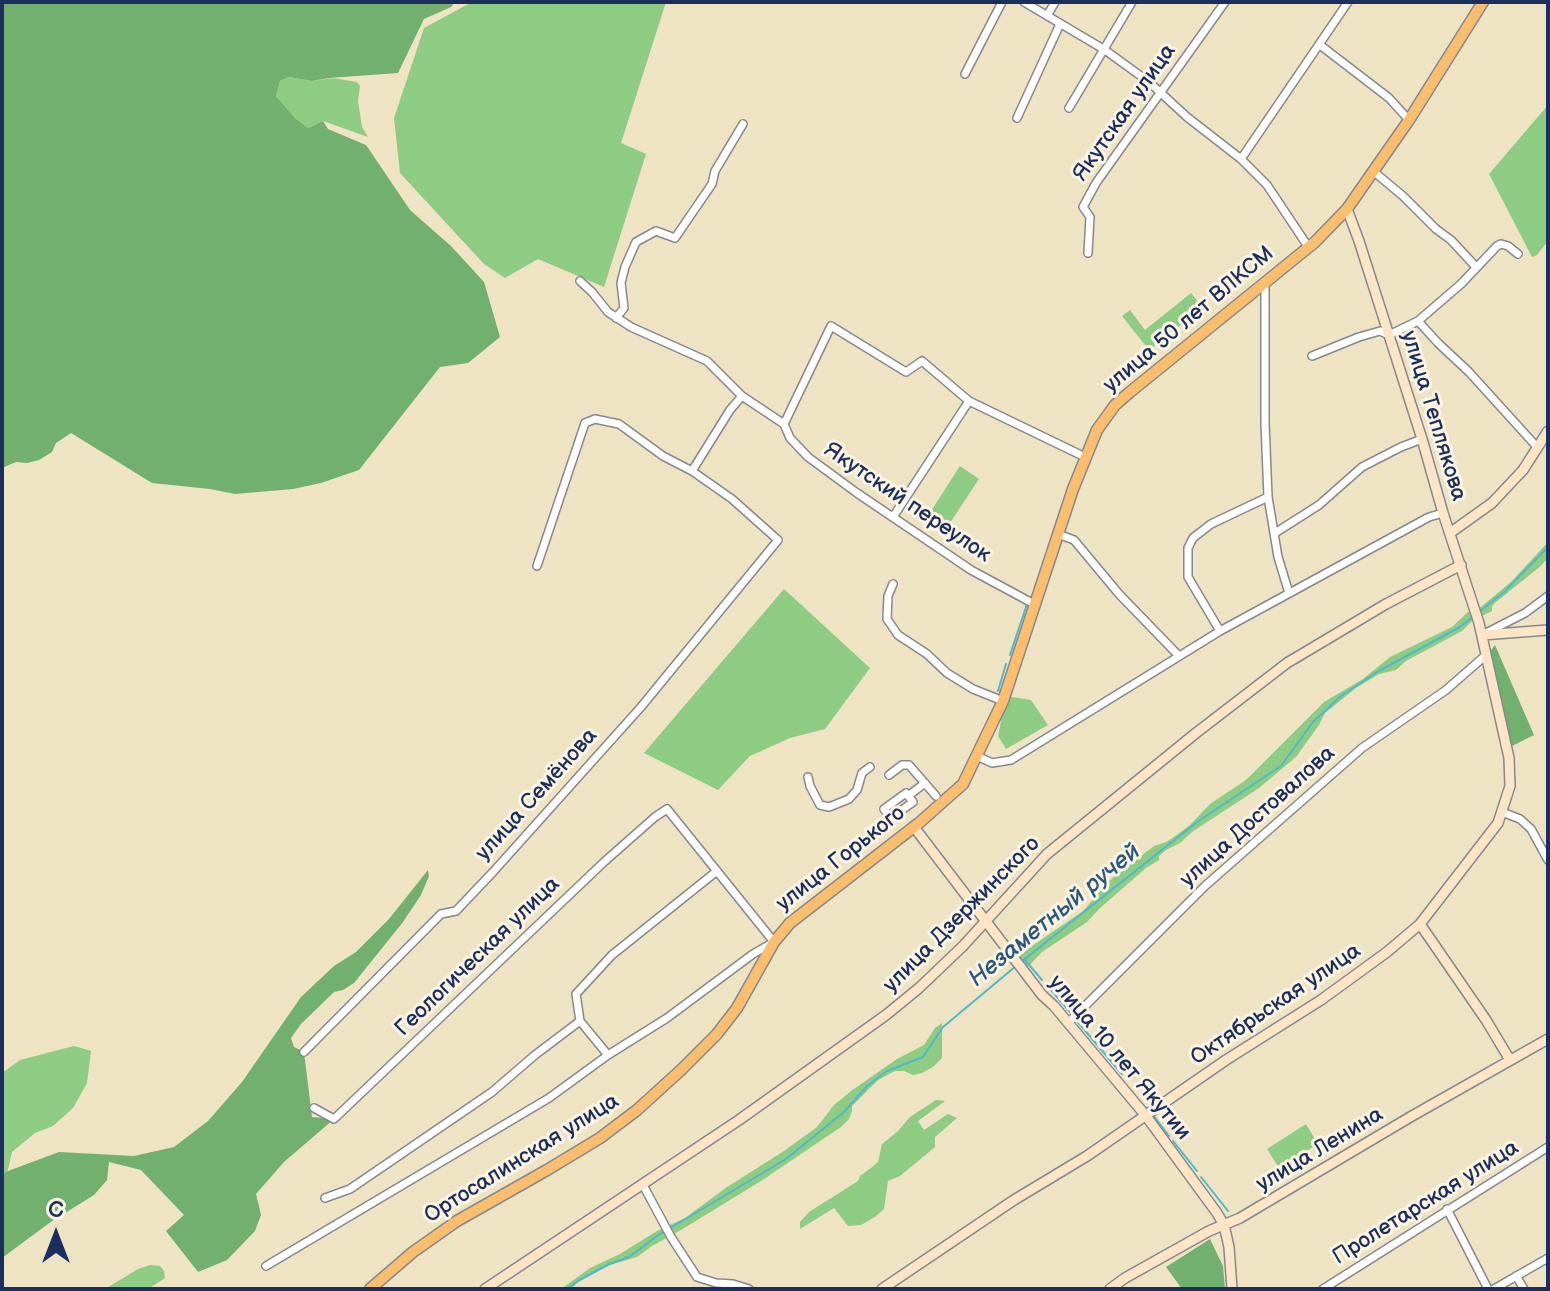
<!DOCTYPE html>
<meta charset="utf-8">
<style>
body{margin:0}
#map{position:relative;width:1550px;height:1291px;overflow:hidden;background:#eee3c2;font-family:"Balsamiq Sans",sans-serif}
canvas{display:block}
.frame{position:absolute;inset:0;border:4px solid #1b2f5e;pointer-events:none}
.north{position:absolute;left:16px;top:1195px;width:80px;height:80px;-webkit-text-stroke:6px #fcf5e5;paint-order:stroke;rotate:0deg;font-size:22px;font-weight:700;line-height:32px;text-align:center;color:#1b2f5e}
.north::after{content:'';display:block;margin:auto;width:28px;height:36px;background:#1b2f5e;clip-path:polygon(50% 0,100% 100%,50% 72%,0 100%)}
</style>
<div id="map">
<canvas width="1550" height="1291"></canvas>
<div class="frame"></div>
<div class="north">С</div>
</div>
<script>
const context = document.querySelector('canvas').getContext('2d');
context.lineJoin = 'round';
function paint(path, color) { context.fillStyle = color; context.fill(path, 'evenodd'); }
const shape = rows => new Path2D(rows.map(r => 'M' + r).join(''));
function stroke(path, color, width, dash) { context.strokeStyle = color; context.lineWidth = width; context.lineCap = dash ? 'butt' : 'round'; context.setLineDash(dash || []); context.stroke(path); }
function drawText(font, color, halo, rows, align = 'center') {
  context.font = font + ' "Balsamiq Sans",sans-serif'; context.lineWidth = 6; context.setLineDash([]); context.textBaseline = 'middle'; context.strokeStyle = halo; context.fillStyle = color; for (const [text, x, y, turn = 0] of rows) {
    context.save(); context.translate(x, y); context.rotate((+turn || 0) * Math.PI / 180); context.textAlign = isNaN(turn) ? turn : align; if (halo) context.strokeText(text, 0, 0); context.fillText(text, 0, 0); context.restore();
  }
}
paint(shape([
 [472,2,666,2,621,143,646,154,604,287,538,259,505,278,484,264,400,173,394,118,424,28],
 [289,77,312,81,333,78,357,82,360,86,358,101,362,127,368,137,323,121,308,128,295,118,276,96,280,81],
 [1548,105,1548,241,1537,255,1532,257,1489,174],
 [1191,293,1203,308,1149,350,1122,316,1130,310,1145,330],
 [960,466,979,479,944,532,907,508,912,500,931,511],
 [1548,542,1548,557,1542,565,1496,602,1492,606,1492,611,1472,621,1462,631,1406,661,1396,670,1379,674,1356,688,1325,713,1319,725,1296,757,1259,788,1192,832,1180,843,1166,850,1159,856,1159,860,1146,868,1099,909,1087,922,1042,952,1028,967,1019,955,1083,911,1108,882,1125,868,1154,846,1166,842,1174,837,1190,825,1210,804,1246,780,1324,702,1363,679,1390,657,1452,627,1468,612,1481,607,1512,581],
 [784,589,870,668,825,729,790,738,750,756,718,790,644,753],
 [1006,696,1031,700,1048,725,1006,749,998,736],
 [942,1023,942,1058,933,1067,922,1073,913,1075,904,1071,895,1071,878,1080,852,1106,852,1111,849,1119,841,1127,761,1181,681,1230,652,1246,637,1257,610,1265,579,1281,571,1289,561,1289,590,1268,620,1254,657,1231,685,1218,727,1187,784,1151,817,1127,834,1105,851,1091,897,1059,924,1045,935,1028],
 [74,1046,91,1051,87,1083,73,1108,53,1126,35,1133,12,1152,2,1195,2,1073,20,1060],
 [936,1100,945,1101,918,1121,924,1130,948,1114,957,1118,935,1137,935,1147,900,1176,888,1181,884,1209,875,1217,861,1225,848,1226,834,1208,800,1229,800,1222,809,1212,858,1181,860,1176,871,1168,878,1162,882,1144,897,1132,910,1117],
 [1306,1124,1318,1144,1279,1168,1267,1149],
 [150,1265,160,1266,164,1271,165,1278,148,1289,105,1289,138,1269]
]), '#8dcc82');
paint(shape([
 [2,2,455,2,451,7,424,19,398,73,329,78,312,81,289,77,280,81,276,96,295,118,308,128,323,121,328,129,366,145,410,210,451,246,484,282,500,337,468,363,440,367,359,470,321,483,293,489,235,494,210,489,152,483,71,433,56,443,52,452,39,460,27,463,16,462,2,468],
 [1495,645,1534,735,1512,746,1489,653],
 [428,870,429,876,421,895,403,922,354,983,343,990,334,992,301,1024,291,1038,294,1047,304,1052,312,1117,334,1119,284,1162,256,1194,261,1215,255,1231,227,1260,198,1272,166,1231,184,1215,141,1170,109,1162,107,1180,94,1195,52,1221,2,1258,2,1175,8,1171,59,1152,134,1156,174,1147,208,1121,242,1082,301,997,334,966,356,952,389,919],
 [1210,1239,1223,1266,1225,1289,1182,1289,1166,1267]
]), '#72b070');
stroke(shape([
 [1479,612,1504,592,1548,547],
 [1010,655,1027,604],
 [998,691,1006,664],
 [1025,960,1042,980],
 [1021,962,1197,822,1281,766,1313,722,1341,696,1377,672,1460,627,1474,616],
 [1051,990,1070,1012],
 [1076,1020,1122,1074],
 [1153,1115,1169,1136],
 [1173,1141,1197,1171],
 [1201,1177,1228,1211],
 [567,1289,578,1281,609,1264,629,1257,657,1236,786,1159,844,1112,867,1086,887,1071,923,1057,943,1027,1016,966]
]), '#4fb8cd', 2);
const street = shape([
 [1024,2,1105,50,1149,82,1187,117,1241,159,1267,185,1309,248],
 [1047,16,1055,2],
 [1320,45,1389,98,1409,120],
 [965,74,1002,2],
 [1069,108,1132,2],
 [1017,118,1060,24],
 [1241,159,1348,2],
 [1373,171,1403,196,1436,229,1451,240,1476,267],
 [1088,253,1090,217,1083,207,1096,183,1225,2],
 [580,281,592,292,608,312,631,327,707,361,742,396,784,424,790,438,808,457,857,493,971,570,1034,604],
 [1265,282,1265,423,1268,497,1278,557,1289,593],
 [616,318,624,308,621,283,625,267,636,242,656,231,675,238,712,184,715,171,743,124],
 [1418,321,1438,343,1469,372,1537,447],
 [1312,356,1359,337,1380,331,1389,335,1418,321,1461,284,1497,246,1501,244,1508,246,1518,254],
 [784,424,831,326,906,372,922,361,969,401,1085,457],
 [692,471,730,410,742,396],
 [893,517,969,401],
 [1275,533,1319,505,1362,467,1401,447,1422,439],
 [1058,534,1074,540,1119,594,1179,656],
 [893,584,888,596,887,619,898,635,927,654,947,673,973,689,1003,701],
 [1220,631,1188,577,1188,548,1193,538,1211,524,1268,497],
 [1484,634,1525,613,1548,596],
 [977,756,992,763,1011,760,1220,631,1429,517,1443,513],
 [889,775,902,765,909,765,936,796],
 [808,777,810,786,820,805,829,807,849,799,857,790,862,773,870,767],
 [906,793,913,802,891,818,884,809,906,793],
 [908,796,925,783],
 [1502,812,1520,819,1531,829,1548,860],
 [1068,1023,1205,886,1362,748,1446,690,1486,655],
 [304,1052,441,914,456,911,493,872,641,707,778,540,732,499,692,471,663,456,619,424,595,419,585,423,537,566],
 [608,1055,580,1021,576,994,612,955,717,871],
 [643,1185,671,1237,697,1277,716,1283,733,1284,749,1289],
 [325,1198,350,1189,492,1092,535,1055,580,1021],
 [1447,1209,1488,1289],
 [266,1266,549,1098,608,1055,667,1018,753,954,774,942,667,809,655,817,604,862,334,1119,314,1108],
 [1516,1276,1524,1289],
 [1323,1289,1548,1147],
 [1494,1289,1548,1258]
]);
const secondary = shape([
 [1450,533,1492,503,1523,470,1548,431],
 [1482,635,1548,630],
 [914,827,1042,995,1054,1006,1146,1116,1217,1213,1224,1225,1229,1247,1232,1289],
 [1420,924,1486,1020,1510,1060],
 [485,1289,739,1120,886,1015,919,988,963,946,1047,854,1196,733,1287,663,1386,604,1461,565],
 [882,1289,1014,1200,1087,1156,1226,1060,1321,1000,1387,952,1420,924,1498,823,1510,786,1509,758,1479,623,1443,513,1422,439,1359,241,1347,209],
 [1110,1289,1125,1278,1209,1231,1240,1218,1412,1116,1548,1039]
]);
const primary = shape([
 [370,1289,413,1252,457,1221,547,1170,600,1138,637,1110,681,1070,717,1034,737,1008,774,942,790,923,919,823,963,784,1003,701,1073,489,1097,430,1115,405,1130,392,1315,242,1347,209,1409,120,1483,2]
]);
stroke(street, '#848990', 10);
stroke(secondary, '#848990', 12);
stroke(primary, '#848990', 13);
stroke(street, '#fff', 7);
stroke(secondary, '#fde5c5', 9);
stroke(primary, '#fbbd6e', 10);
drawText('22px', '#1b2f5e', '#fcf5e5', [
 ["Якутская улица",1125,113,-55],
 ["улица 50 лет ВЛКСМ",1189,320,-40],
 ["улица Теплякова",1433,416,73],
 ["Якутский переулок",907,503,34],
 ["улица Семёнова",537,795,-48],
 ["улица Достовалова",1258,817,-42],
 ["улица Горького",841,859,-38],
 ["улица Дзержинского",962,915,-45],
 ["Геологическая улица",478,957,-44],
 ["Октябрьская улица",1276,1005,-34],
 ["улица 10 лет Якутии",1119,1058,50],
 ["улица Ленина",1320,1150,-31],
 ["Ортосалинская улица",522,1159,-32],
 ["Пролетарская улица",1426,1203,-32]
]);
drawText('italic 24px', '#2b587f', '#fcf5e5', [
 ["Незаметный ручей",1055,916,-39]
]);
</script>
